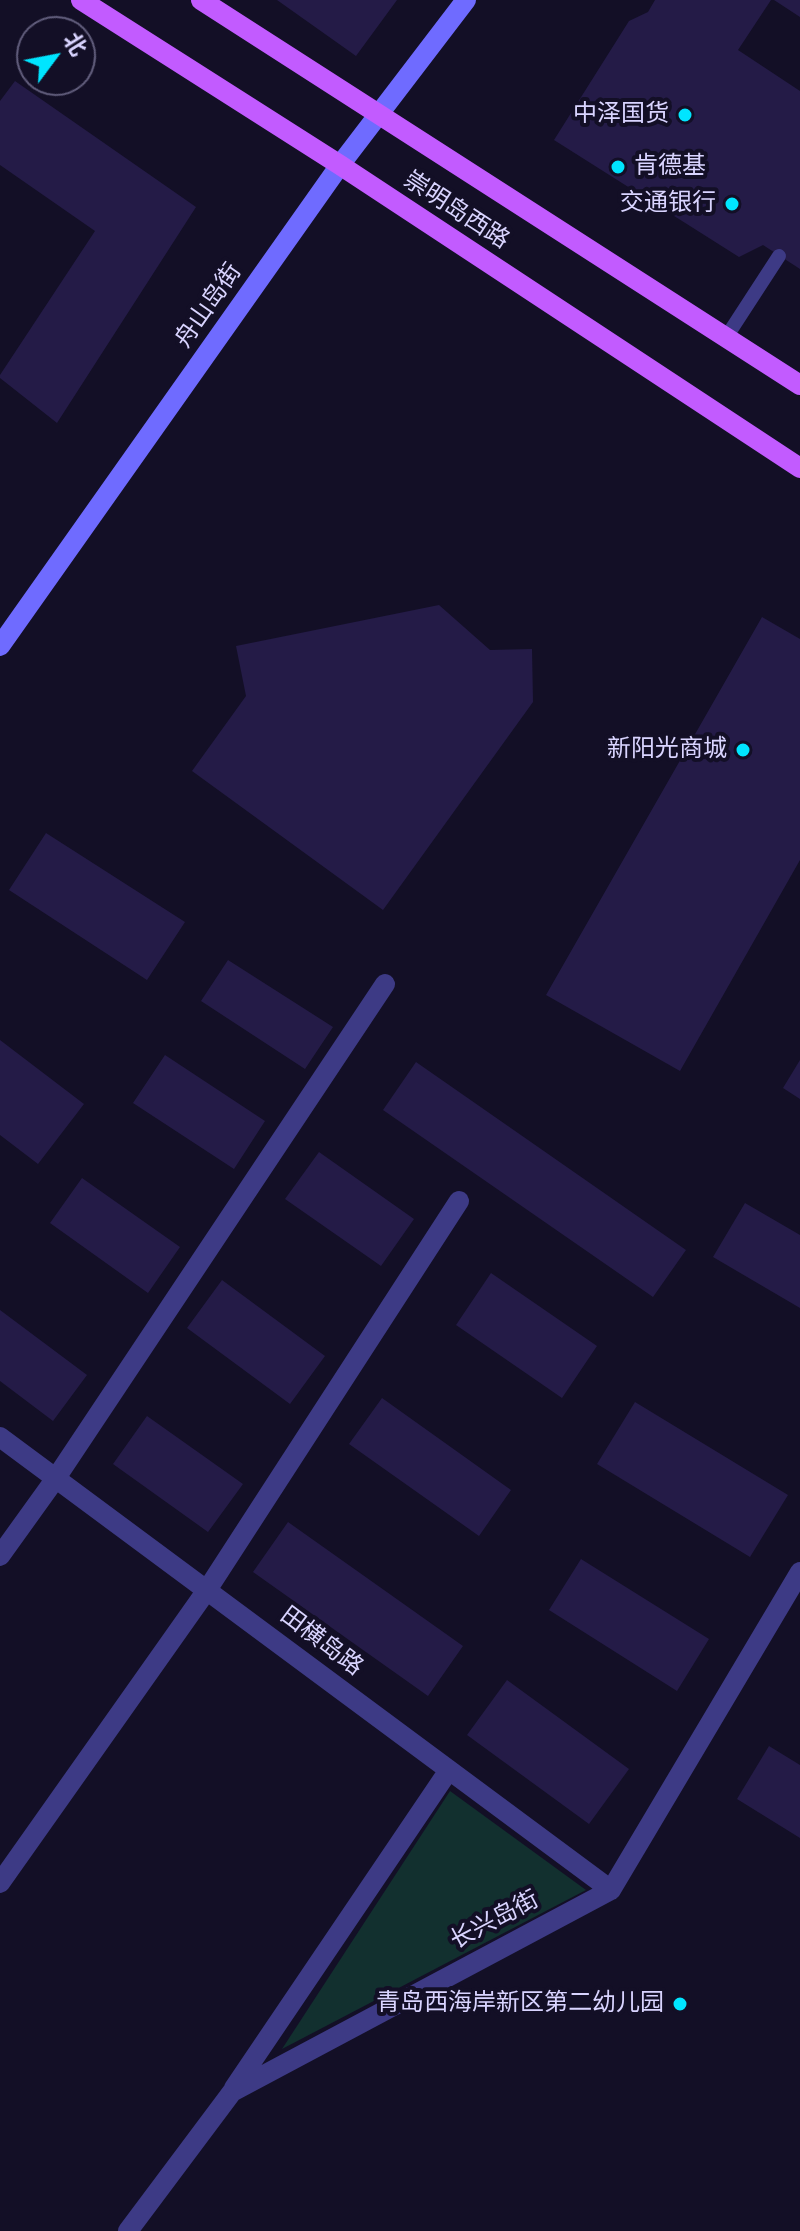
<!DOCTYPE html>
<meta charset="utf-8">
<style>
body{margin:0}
#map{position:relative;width:800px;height:2231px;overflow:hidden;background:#130f26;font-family:"DejaVu Sans","Noto Sans SC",sans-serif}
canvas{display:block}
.north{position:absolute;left:16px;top:16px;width:80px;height:80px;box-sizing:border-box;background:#130f26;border:2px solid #625e7d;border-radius:50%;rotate:58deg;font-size:22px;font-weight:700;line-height:32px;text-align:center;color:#d9d4ff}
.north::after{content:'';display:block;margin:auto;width:28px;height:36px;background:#00e5ff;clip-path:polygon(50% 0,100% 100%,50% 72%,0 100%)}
</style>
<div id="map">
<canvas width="800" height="2231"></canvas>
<div class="north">北</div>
</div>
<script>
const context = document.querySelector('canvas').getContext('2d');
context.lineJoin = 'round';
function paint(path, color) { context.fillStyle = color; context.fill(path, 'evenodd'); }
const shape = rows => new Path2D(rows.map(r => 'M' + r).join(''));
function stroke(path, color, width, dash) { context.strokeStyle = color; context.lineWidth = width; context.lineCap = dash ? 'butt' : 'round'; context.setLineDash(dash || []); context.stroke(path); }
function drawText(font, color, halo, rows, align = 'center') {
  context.font = font + ' "DejaVu Sans","Noto Sans SC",sans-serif'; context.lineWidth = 8; context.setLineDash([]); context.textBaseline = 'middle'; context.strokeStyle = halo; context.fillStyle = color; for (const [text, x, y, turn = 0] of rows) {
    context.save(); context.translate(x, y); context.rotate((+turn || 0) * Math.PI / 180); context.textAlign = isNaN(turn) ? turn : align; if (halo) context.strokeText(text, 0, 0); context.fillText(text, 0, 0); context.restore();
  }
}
paint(shape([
 [450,1791,586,1890,282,2049]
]), '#12302f');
paint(shape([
 [277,0,397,0,356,56],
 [655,0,771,0,738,50,800,91,800,269,763,245,739,257,554,140,629,21,648,12],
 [774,0,800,0,800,17],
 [15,81,196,207,57,423,0,378,0,375,95,231,0,165,0,101],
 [439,605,490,650,532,649,533,702,383,910,192,771,246,696,236,646],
 [762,617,800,639,800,860,680,1071,546,995],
 [46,833,185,922,147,980,9,890],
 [228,960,333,1027,305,1069,201,1001],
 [0,1040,84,1104,38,1164,0,1135],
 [165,1055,265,1121,234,1169,133,1103],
 [800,1060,800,1099,783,1088],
 [416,1062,686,1250,653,1297,383,1110],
 [319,1152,414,1219,381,1266,285,1199],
 [82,1178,180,1247,148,1293,50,1223],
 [745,1203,800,1235,800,1308,713,1257],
 [491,1273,597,1346,562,1398,456,1325],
 [222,1280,325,1356,290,1404,187,1328],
 [0,1310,87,1375,53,1421,0,1381],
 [382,1398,511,1490,479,1536,349,1444],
 [635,1402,788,1495,750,1557,597,1464],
 [147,1416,243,1484,208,1532,113,1464],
 [288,1522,463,1646,428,1696,253,1572],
 [581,1559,709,1639,677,1691,549,1610],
 [507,1680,629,1769,589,1824,467,1735],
 [769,1746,800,1765,800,1838,737,1799]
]), '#241b47');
stroke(shape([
 [727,336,779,256]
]), '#3d3a85', 14);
stroke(shape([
 [0,1437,611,1890],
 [0,1556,56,1478,385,984],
 [0,1883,207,1590,459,1201],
 [234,2088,449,1770],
 [128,2231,232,2092,611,1890,800,1572]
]), '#3d3a85', 20);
stroke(shape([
 [0,646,340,165,466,0]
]), '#6f6bff', 20);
stroke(shape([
 [81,0,340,165,800,468],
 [201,0,800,385]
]), '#c25bff', 20);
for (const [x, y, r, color] of [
 [685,115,8,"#00e5ff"],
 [618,167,8,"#00e5ff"],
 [732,204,8,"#00e5ff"],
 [743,750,8,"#00e5ff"],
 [680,2004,8,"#00e5ff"]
]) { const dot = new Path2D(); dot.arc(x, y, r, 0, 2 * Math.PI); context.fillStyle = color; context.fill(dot); stroke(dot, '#130f26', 3); }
drawText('24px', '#d9d4ff', '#130f26', [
 ["中泽国货",669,115],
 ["肯德基",634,167,"left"],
 ["交通银行",716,204],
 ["新阳光商城",727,750],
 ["青岛西海岸新区第二幼儿园",664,2004]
], 'right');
drawText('24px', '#d9d4ff', '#130f26', [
 ["崇明岛西路",456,211,33],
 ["舟山岛街",209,306,-55],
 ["田横岛路",321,1642,37],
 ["长兴岛街",495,1921,-28]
]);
</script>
